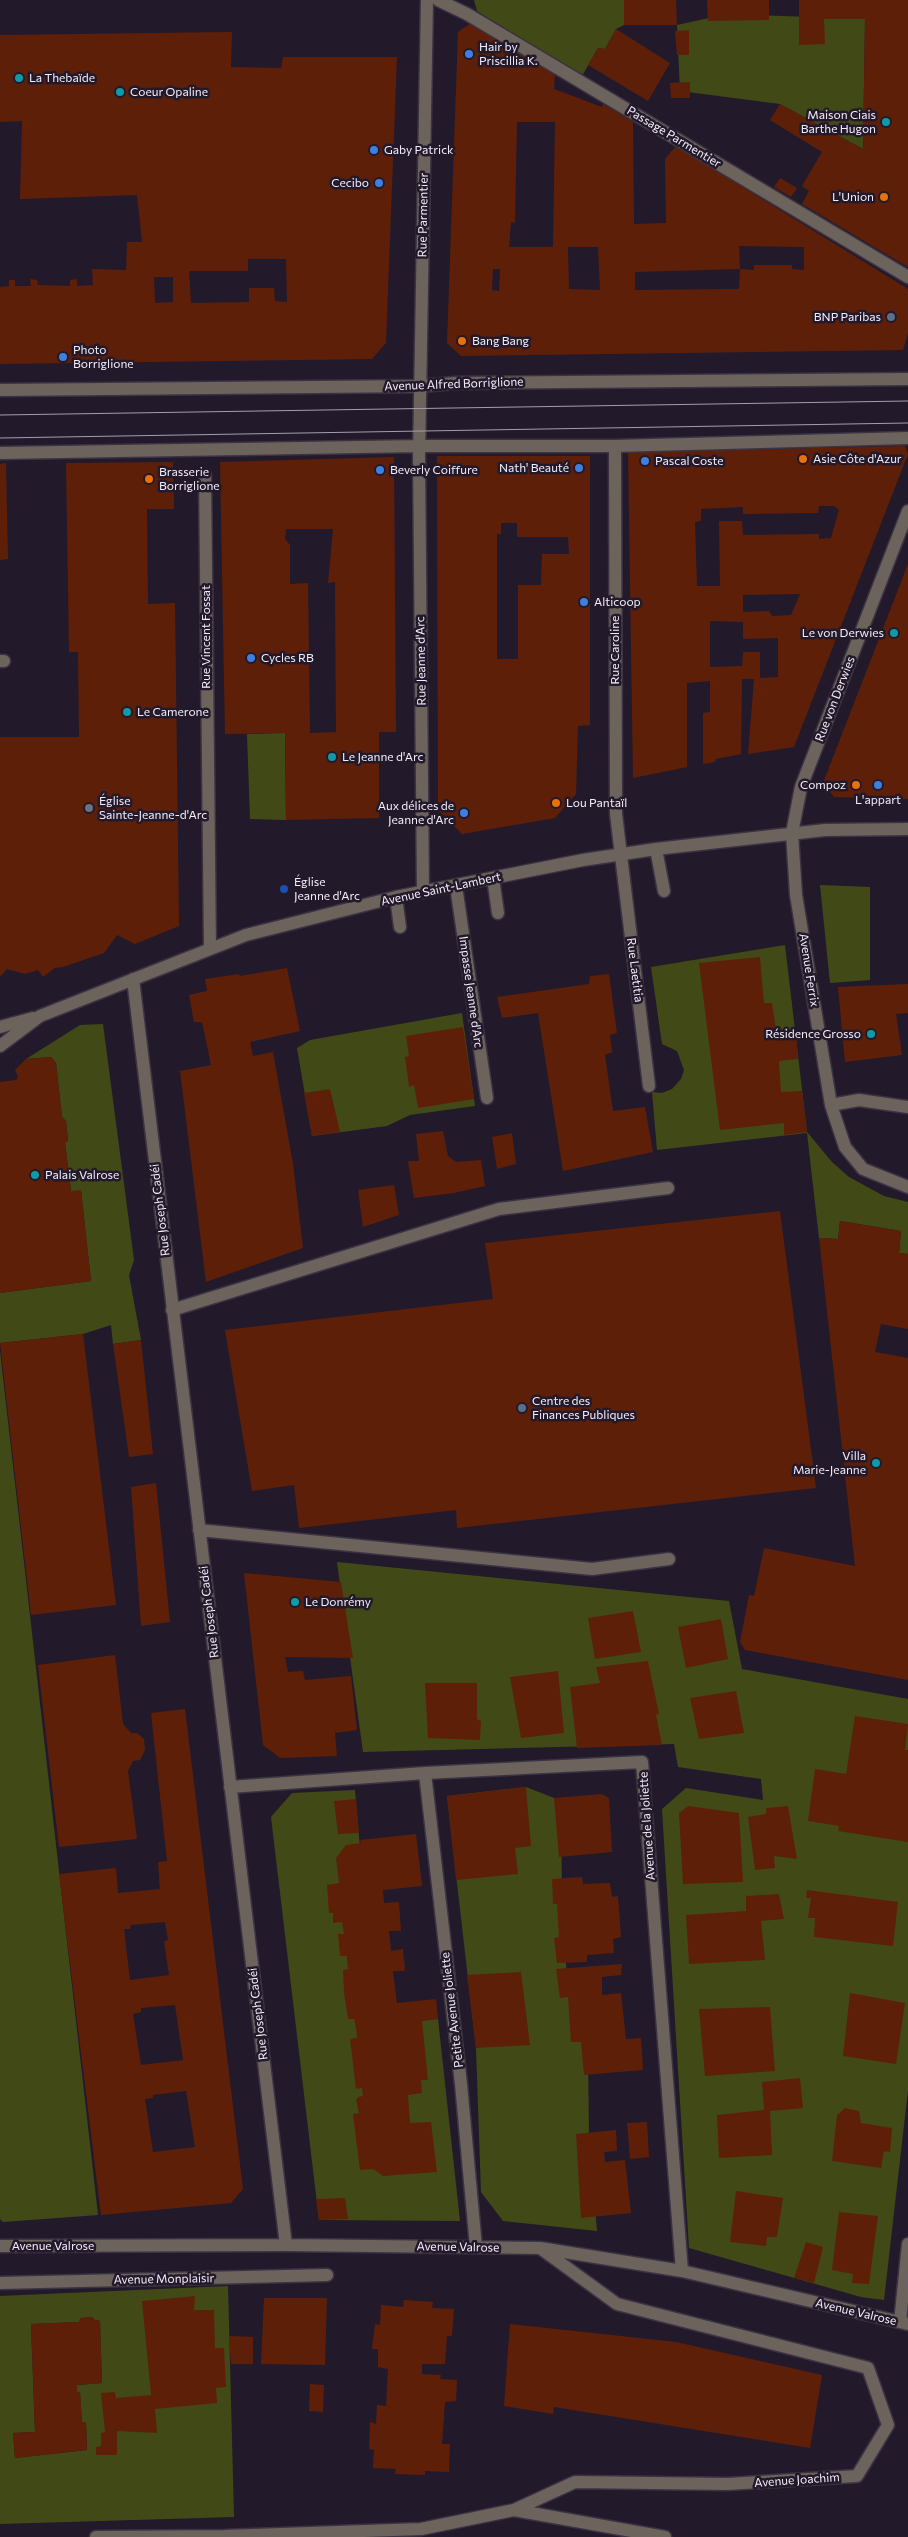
<!DOCTYPE html>
<meta charset="utf-8">
<style>
body{margin:0}
canvas{display:block;background:#22192a}
</style>
<canvas width="908" height="2537"></canvas>
<script>
const context = document.querySelector('canvas').getContext('2d');
context.lineJoin = 'round';
function paint(path, color) { context.fillStyle = color; context.fill(path, 'evenodd'); }
const shape = rows => new Path2D(rows.map(r => 'M' + r).join(''));
function stroke(path, color, width, dash) { context.strokeStyle = color; context.lineWidth = width; context.lineCap = dash ? 'butt' : 'round'; context.setLineDash(dash || []); context.stroke(path); }
function drawText(font, color, halo, rows, align = 'center') {
  context.font = font + ' Commissioner,sans-serif'; context.lineWidth = 5; context.setLineDash([]); context.textBaseline = 'middle'; context.strokeStyle = halo; context.fillStyle = color; for (const [text, x, y, turn = 0] of rows) {
    context.save(); context.translate(x, y); context.rotate((+turn || 0) * Math.PI / 180); context.textAlign = isNaN(turn) ? turn : align; if (halo) context.strokeText(text, 0, 0); context.fillText(text, 0, 0); context.restore();
  }
}
paint(shape([
 [474,0,624,0,624,25,616,29,605,49,598,48,582,76,477,11],
 [727,14,865,19,863,149,780,104,680,91,677,25],
 [285,733,286,820,250,819,247,734],
 [820,885,870,887,870,980,830,983],
 [785,945,807,1132,832,1162,849,1177,884,1196,908,1202,908,1254,899,1253,901,1231,840,1221,838,1239,819,1238,807,1133,657,1150,652,1092,662,1093,672,1089,681,1079,684,1070,677,1051,662,1044,651,967],
 [462,1013,475,1106,410,1115,387,1126,312,1136,297,1048,310,1040],
 [103,1024,134,1260,129,1275,141,1340,113,1344,111,1325,83,1334,0,1343,0,1293,91,1281,81,1191,71,1191,65,1143,68,1140,66,1121,62,1117,56,1063,51,1057,26,1059,80,1025],
 [0,1351,98,2215,3,2222,0,2219],
 [337,1562,729,1601,742,1669,908,1699,908,2090,884,2300,861,2297,689,2248,662,1809,686,1788,763,1800,761,1779,678,1767,674,1744,363,1752],
 [526,1787,554,1798,561,1804,562,1896,567,1980,588,2053,589,2140,597,2231,503,2221,481,2192,476,2048,447,1796],
 [355,1790,366,1919,347,1956,356,2027,438,2019,460,2221,319,2220,271,1817,292,1793],
 [228,2286,234,2517,0,2524,0,2296],
 [92,2317,95,2320,100,2321,102,2383,77,2385,77,2392,80,2393,82,2422,86,2422,87,2450,15,2458,13,2433,35,2432,31,2324,79,2322,81,2318]
]), '#414a17');
paint(shape([
 [624,0,676,0,677,25,624,25],
 [707,0,769,0,769,20,708,21],
 [799,0,908,0,908,267,802,204,809,191,802,186,822,152,770,120,780,104,863,149,865,19,824,19,825,44,799,45],
 [471,23,555,74,554,89,602,107,603,104,633,122,634,224,666,223,665,159,676,146,908,289,908,333,903,350,461,356,447,343,458,32],
 [517,122,555,122,553,247,509,247,511,222,515,223],
 [739,246,804,247,804,270,792,269,792,265,754,265,754,270,740,269,739,289,635,290,635,272,740,269],
 [568,247,598,247,600,290,569,289],
 [493,269,500,269,499,291,492,290],
 [616,29,670,63,648,101,588,65,598,48,605,49],
 [689,30,689,55,677,55,675,31],
 [232,32,231,67,281,68,283,57,397,57,386,343,372,359,0,364,0,287,9,286,9,280,15,280,15,286,31,286,30,279,37,280,38,285,70,286,70,280,77,279,77,286,93,285,92,269,126,270,127,242,142,242,137,195,20,199,22,121,0,122,0,35],
 [248,259,286,259,287,302,275,301,274,288,249,288,249,302,191,303,189,271,248,271],
 [154,277,173,277,173,302,155,303],
 [690,82,690,98,671,98,670,83],
 [780,178,797,188,791,197,774,187],
 [905,446,908,454,794,747,748,754,754,679,742,679,741,754,716,759,715,762,703,764,703,713,710,712,710,681,687,683,687,767,633,778,628,452],
 [819,506,834,506,839,510,831,538,819,539,819,534,743,535,742,521,719,521,720,586,697,586,695,522,701,521,701,509,743,507,743,514,818,513],
 [800,594,791,615,772,616,769,611,743,612,743,595],
 [710,621,743,622,743,639,778,638,778,677,760,678,760,652,743,652,742,666,710,667],
 [437,456,590,456,590,725,578,726,576,794,555,818,462,834,438,810],
 [501,523,517,523,517,537,568,537,569,554,542,554,541,585,518,585,518,659,497,659,497,534,501,534],
 [394,457,396,732,379,732,379,818,286,820,285,733,225,734,220,462],
 [286,529,333,529,328,583,335,582,336,732,310,733,308,583,290,584,290,545,285,539],
 [173,462,174,509,147,509,148,604,175,603,179,926,135,944,117,935,104,953,63,967,55,968,43,977,38,970,25,974,7,969,0,977,0,737,79,737,78,652,69,652,66,463],
 [6,463,8,559,0,560,0,464],
 [908,564,908,799,834,797,823,783],
 [760,957,764,1003,772,1003,776,1029,780,1029,781,1037,796,1035,798,1059,779,1061,781,1092,802,1091,807,1132,784,1135,784,1123,720,1130,699,963],
 [287,968,300,1031,250,1042,253,1056,273,1052,293,1164,303,1248,206,1282,180,1071,211,1065,202,1022,194,1022,189,995,207,991,205,979,239,974,240,976],
 [609,974,617,1033,610,1035,612,1052,605,1055,613,1111,645,1107,653,1152,563,1171,538,1013,502,1018,497,997,589,984,590,976],
 [908,984,908,1013,896,1014,902,1055,845,1062,838,987],
 [463,1027,474,1099,418,1108,414,1085,409,1087,405,1057,409,1056,406,1036],
 [51,1057,56,1063,62,1117,66,1121,68,1140,65,1143,71,1191,81,1190,91,1281,0,1293,0,1082,16,1080,18,1077,15,1070,26,1059],
 [330,1089,340,1132,312,1136,304,1093],
 [443,1131,448,1156,456,1162,481,1160,485,1186,454,1193,414,1198,408,1161,419,1161,416,1134],
 [512,1133,516,1164,497,1169,492,1137],
 [394,1185,399,1215,363,1227,358,1190],
 [780,1211,816,1488,457,1528,456,1510,299,1528,294,1485,252,1491,225,1330,493,1299,485,1243],
 [840,1221,901,1231,899,1253,908,1254,908,1329,881,1324,875,1352,908,1358,908,1680,745,1650,740,1642,749,1595,754,1596,764,1548,855,1566,819,1238,838,1239],
 [83,1334,116,1605,31,1615,0,1343],
 [141,1340,153,1454,129,1457,113,1344],
 [156,1483,170,1622,141,1626,131,1487],
 [244,1573,341,1582,353,1658,285,1657,288,1672,303,1671,305,1680,351,1676,357,1730,335,1733,337,1756,280,1758,263,1745],
 [633,1611,641,1652,595,1659,588,1618],
 [721,1619,728,1659,686,1668,678,1627],
 [115,1655,123,1724,131,1733,137,1733,144,1739,145,1750,140,1760,133,1761,128,1771,137,1839,59,1847,38,1665],
 [648,1661,659,1714,656,1715,662,1745,577,1748,570,1687,600,1683,596,1667],
 [558,1671,564,1733,521,1738,510,1677],
 [425,1683,477,1683,477,1719,481,1721,480,1740,428,1738],
 [736,1691,744,1733,699,1739,690,1698],
 [185,1709,243,2189,231,2203,101,2215,59,1874,116,1868,118,1893,160,1889,158,1862,167,1861,151,1713],
 [165,1922,168,1940,164,1941,169,1975,130,1980,124,1929,130,1929,131,1925],
 [175,2005,183,2060,141,2065,133,2014,141,2012,141,2008],
 [186,2091,195,2147,153,2152,145,2099,153,2098,153,2095],
 [855,1716,908,1724,905,1750,908,1750,908,1842,838,1831,839,1826,808,1821,815,1769,846,1774],
 [526,1787,531,1846,515,1848,518,1874,456,1880,447,1796],
 [602,1794,609,1798,612,1852,559,1857,554,1798],
 [356,1799,359,1833,338,1834,334,1801],
 [688,1806,739,1813,743,1882,683,1884,679,1813],
 [788,1806,797,1859,774,1856,775,1868,755,1870,748,1817,766,1814,766,1808],
 [416,1834,422,1886,383,1890,384,1903,399,1902,401,1931,389,1931,391,1951,403,1949,405,1971,393,1971,397,2003,436,1999,438,2019,422,2021,428,2080,421,2080,422,2093,408,2095,410,2123,431,2122,437,2172,383,2176,373,2169,360,2170,353,2114,359,2113,356,2100,358,2097,363,2096,362,2088,356,2089,350,2039,357,2038,356,2027,354,2019,348,2019,344,1993,343,1970,348,1969,347,1956,340,1956,338,1934,344,1934,342,1922,333,1923,333,1913,329,1913,327,1885,339,1883,336,1858,346,1845,361,1843,360,1840],
 [582,1877,583,1884,610,1883,612,1897,618,1896,621,1937,613,1939,614,1953,587,1955,587,1962,557,1963,554,1938,559,1937,557,1904,553,1904,552,1879],
 [807,1890,898,1902,893,1946,814,1937,815,1918,808,1918,811,1898,806,1898],
 [779,1894,784,1919,761,1921,765,1960,689,1964,686,1915,746,1911,746,1896],
 [622,1964,621,1975,602,1977,602,1995,621,1993,626,2039,641,2038,643,2070,584,2075,581,2042,571,2042,568,1997,560,1998,556,1969],
 [521,1972,530,2045,476,2048,467,1975],
 [850,1993,905,2003,896,2064,843,2056],
 [770,2007,775,2071,705,2076,699,2009],
 [800,2078,803,2108,770,2111,772,2155,719,2158,717,2115,764,2110,762,2082],
 [845,2108,859,2111,861,2123,892,2128,890,2152,884,2151,881,2168,832,2161,837,2115],
 [647,2122,649,2157,630,2159,627,2123],
 [616,2130,617,2151,604,2152,605,2162,625,2160,631,2213,581,2218,576,2134],
 [736,2191,783,2198,777,2237,767,2237,766,2246,730,2242],
 [345,2198,348,2219,319,2220,316,2199],
 [839,2212,878,2216,869,2284,852,2283,853,2274,832,2270],
 [806,2242,823,2247,814,2283,794,2278],
 [195,2296,194,2310,214,2310,215,2348,224,2348,226,2387,216,2388,217,2403,155,2409,157,2433,117,2431,117,2455,96,2455,96,2447,101,2446,101,2433,105,2432,101,2393,115,2392,116,2398,151,2395,142,2301],
 [264,2298,327,2298,325,2365,261,2364],
 [404,2300,433,2302,432,2308,454,2309,452,2336,447,2336,445,2364,422,2364,422,2374,441,2375,440,2379,457,2380,456,2401,445,2402,442,2444,450,2444,449,2472,425,2471,425,2475,395,2474,396,2469,373,2468,374,2450,369,2449,370,2422,376,2424,377,2405,386,2406,388,2369,378,2367,378,2349,372,2349,375,2324,380,2325,381,2305,403,2307],
 [92,2317,95,2320,100,2321,102,2383,77,2385,77,2392,80,2392,82,2422,86,2422,87,2450,15,2458,13,2433,35,2432,31,2324,79,2322,81,2318],
 [510,2324,676,2342,822,2375,810,2448,554,2407,553,2414,504,2406],
 [229,2336,253,2337,253,2364,231,2364],
 [310,2384,324,2385,323,2412,309,2411]
]), '#5e1f09');
const minor = shape([
 [438,0,467,14,908,277],
 [0,390,420,386,455,383,908,379],
 [615,446,616,814,649,1086],
 [0,453,420,446,615,446,908,438],
 [205,475,210,949],
 [908,511,801,787,792,833,796,895,831,1105,845,1147,863,1169,908,1187],
 [0,661,4,661],
 [656,849,664,891],
 [493,878,498,913],
 [456,886,487,1098],
 [423,892,419,456,427,0],
 [396,897,400,927],
 [133,979,286,2245],
 [0,1027,33,1018],
 [0,1046,40,1016,246,935,396,897,583,860,656,849,825,830,908,829],
 [831,1105,859,1100,908,1107],
 [172,1310,499,1209,668,1188],
 [199,1530,592,1569,669,1559],
 [425,1773,461,2084,476,2247],
 [230,1787,425,1773,642,1762,682,2271],
 [0,2246,286,2245,540,2248,682,2271,908,2324],
 [540,2248,617,2304,868,2368,888,2425,857,2476,728,2484,575,2482,514,2510,665,2537],
 [0,2283,327,2275],
 [900,2322,908,2244],
 [96,2537,225,2536,421,2529,514,2510]
]);
stroke(minor, '#3b3343', 15);
stroke(minor, '#6b635c', 12);
stroke(shape([
 [0,415,908,401],
 [0,438,908,423]
]), '#a49eab', 1);
for (const [x, y, r, color] of [
 [469,54,5,"#3f7fe0"],
 [19,78,5,"#0f9aa8"],
 [120,92,5,"#0f9aa8"],
 [886,122,5,"#0f9aa8"],
 [374,150,5,"#3f7fe0"],
 [379,183,5,"#3f7fe0"],
 [884,197,5,"#e8710a"],
 [891,317,5,"#5c6f8a"],
 [462,341,5,"#e8710a"],
 [63,357,5,"#3f7fe0"],
 [803,459,5,"#e8710a"],
 [645,461,5,"#3f7fe0"],
 [579,468,5,"#3f7fe0"],
 [380,470,5,"#3f7fe0"],
 [149,479,5,"#e8710a"],
 [584,602,5,"#3f7fe0"],
 [894,633,5,"#0f9aa8"],
 [251,658,5,"#3f7fe0"],
 [127,712,5,"#0f9aa8"],
 [332,757,5,"#0f9aa8"],
 [856,785,5,"#e8710a"],
 [878,785,5,"#3f7fe0"],
 [556,803,5,"#e8710a"],
 [89,808,5,"#6b7280"],
 [464,813,5,"#3f7fe0"],
 [284,889,5,"#1a4fb4"],
 [871,1034,5,"#0f9aa8"],
 [35,1175,5,"#0f9aa8"],
 [522,1408,5,"#5c6f8a"],
 [876,1463,5,"#0f9aa8"],
 [295,1602,5,"#0f9aa8"]
]) { const dot = new Path2D(); dot.arc(x, y, r, 0, 2 * Math.PI); context.fillStyle = color; context.fill(dot); stroke(dot, '#22192a', 2); }
drawText('12px', '#f3eef9', '#22192a', [
 ["Hair by",479,47],
 ["Priscillia K.",479,61],
 ["La Thebaïde",29,78],
 ["Coeur Opaline",130,92],
 ["Maison Ciais",876,115,"right"],
 ["Barthe Hugon",876,129,"right"],
 ["Gaby Patrick",384,150],
 ["Cecibo",369,183,"right"],
 ["L'Union",874,197,"right"],
 ["BNP Paribas",881,317,"right"],
 ["Bang Bang",472,341],
 ["Photo",73,350],
 ["Borriglione",73,364],
 ["Asie Côte d'Azur",813,459],
 ["Pascal Coste",655,461],
 ["Nath' Beauté",569,468,"right"],
 ["Beverly Coiffure",390,470],
 ["Brasserie",159,472],
 ["Borriglione",159,486],
 ["Alticoop",594,602],
 ["Le von Derwies",884,633,"right"],
 ["Cycles RB",261,658],
 ["Le Camerone",137,712],
 ["Le Jeanne d'Arc",342,757],
 ["Compoz",846,785,"right"],
 ["L'appart",878,800,"center"],
 ["Église",99,801],
 ["Sainte-Jeanne-d'Arc",99,815],
 ["Lou Pantaïl",566,803],
 ["Aux délices de",454,806,"right"],
 ["Jeanne d'Arc",454,820,"right"],
 ["Église",294,882],
 ["Jeanne d'Arc",294,896],
 ["Résidence Grosso",861,1034,"right"],
 ["Palais Valrose",45,1175],
 ["Centre des",532,1401],
 ["Finances Publiques",532,1415],
 ["Villa",866,1456,"right"],
 ["Marie-Jeanne",866,1470,"right"],
 ["Le Donrémy",305,1602]
], 'left');
drawText('12px', '#f3eef9', '#22192a', [
 ["Passage Parmentier",674,137,31],
 ["Rue Parmentier",423,215,-89],
 ["Avenue Alfred Borriglione",454,384,-2],
 ["Rue Vincent Fossat",206,637,-90],
 ["Rue Caroline",615,650,-90],
 ["Rue Jeanne d'Arc",421,661,-91],
 ["Rue von Derwies",835,699,-69],
 ["Avenue Saint-Lambert",441,889,-12],
 ["Rue Laetitia",635,970,83],
 ["Avenue Ferrix",809,970,81],
 ["Impasse Jeanne d'Arc",471,992,82],
 ["Rue Joseph Cadéi",160,1210,-97],
 ["Rue Joseph Cadéi",209,1612,-97],
 ["Avenue de la Joliette",647,1826,-94],
 ["Petite Avenue Joliette",452,2010,-97],
 ["Rue Joseph Cadéi",258,2014,-97],
 ["Avenue Valrose",53,2246],
 ["Avenue Valrose",458,2247,1],
 ["Avenue Monplaisir",164,2279,-1],
 ["Avenue Valrose",856,2312,13],
 ["Avenue Joachim",797,2480,-4]
]);
</script>
